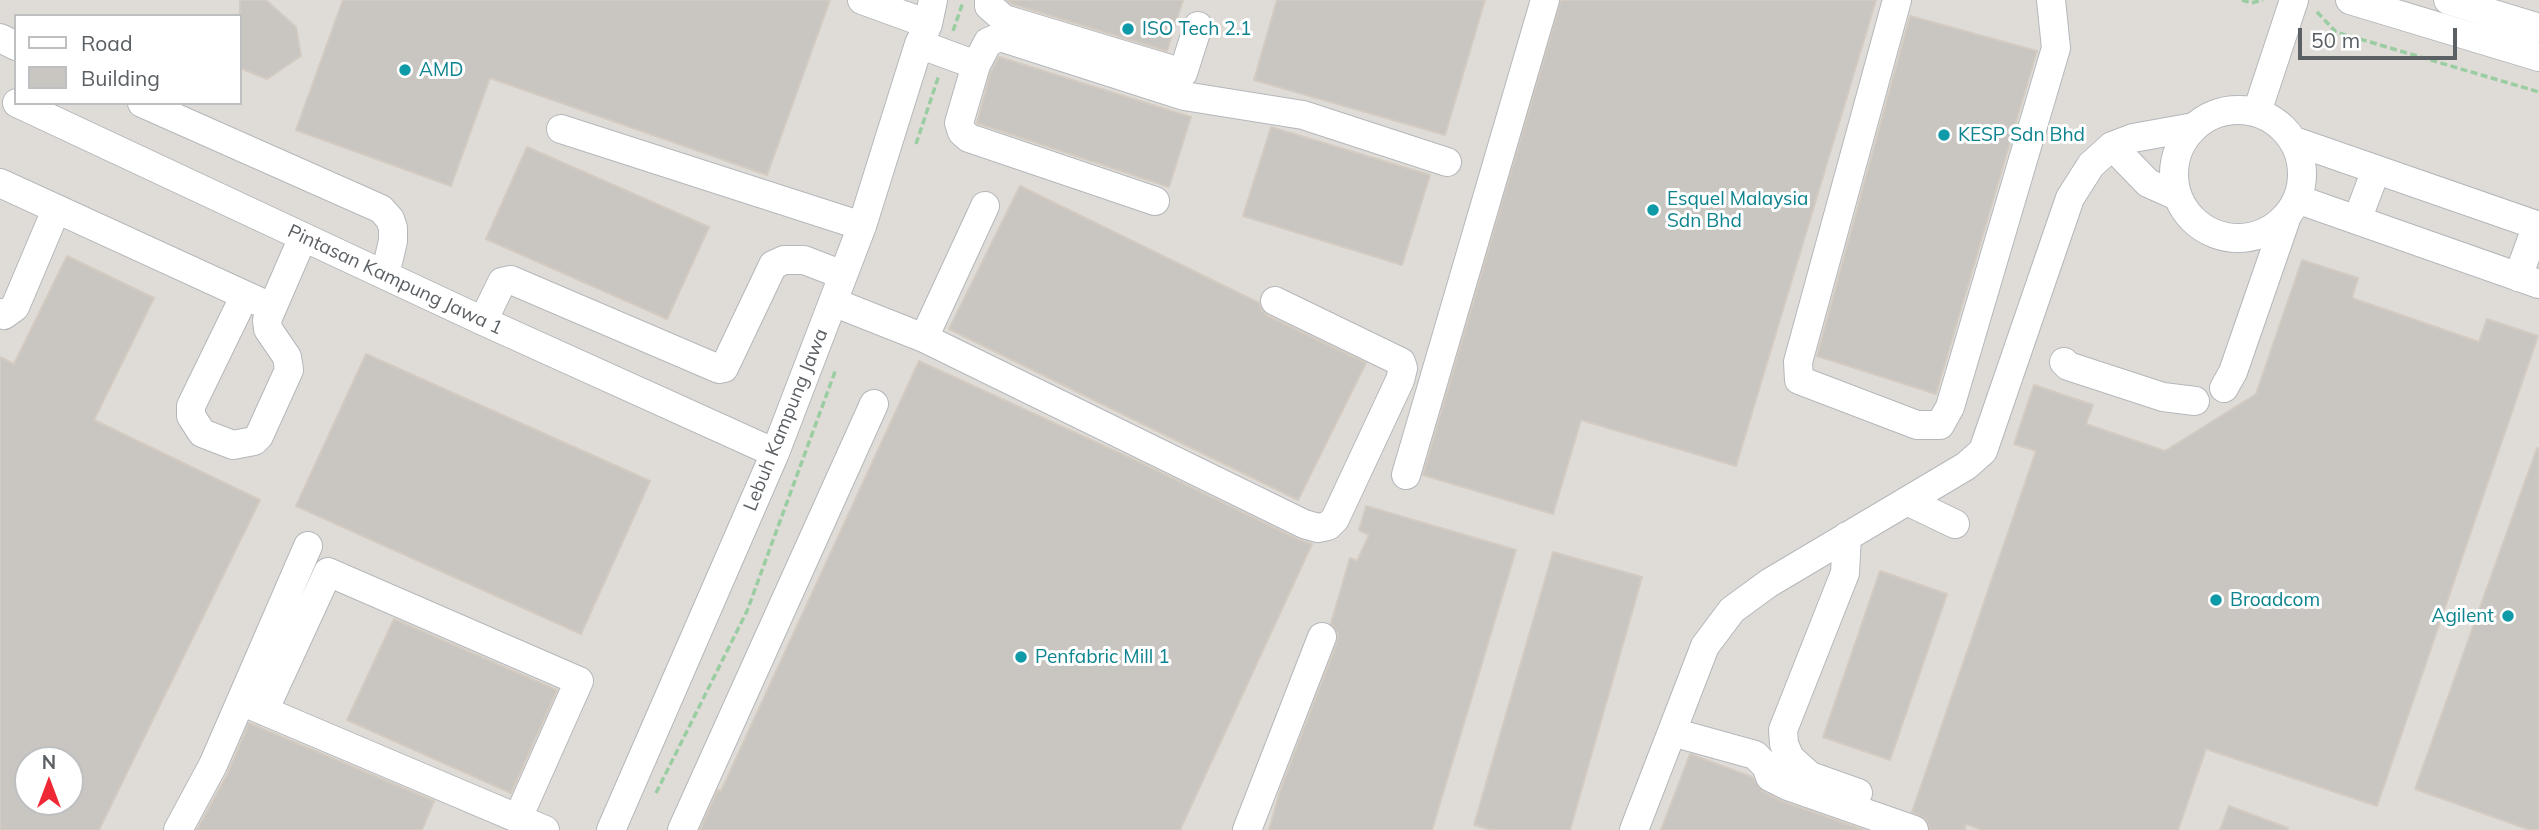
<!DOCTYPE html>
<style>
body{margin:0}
#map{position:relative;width:2539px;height:830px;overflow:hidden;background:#eeeae3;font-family:Mulish,sans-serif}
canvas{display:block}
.legend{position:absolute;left:14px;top:14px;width:228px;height:91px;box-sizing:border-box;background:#fff;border:2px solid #bdbfc1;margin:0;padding:9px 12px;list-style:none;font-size:21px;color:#5b6064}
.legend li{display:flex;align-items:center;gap:14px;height:35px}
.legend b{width:35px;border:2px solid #bdbfc1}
.north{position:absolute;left:14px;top:746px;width:70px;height:70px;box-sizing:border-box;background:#fff;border:2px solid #bdbfc1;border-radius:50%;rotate:0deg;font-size:19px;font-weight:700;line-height:28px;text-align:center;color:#5b6064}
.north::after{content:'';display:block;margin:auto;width:24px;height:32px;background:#ee2935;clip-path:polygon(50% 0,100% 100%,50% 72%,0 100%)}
.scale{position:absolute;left:2298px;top:28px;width:159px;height:32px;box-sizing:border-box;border:4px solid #5b6064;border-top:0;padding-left:9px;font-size:21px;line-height:24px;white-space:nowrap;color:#5b6064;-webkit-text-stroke:5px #fff;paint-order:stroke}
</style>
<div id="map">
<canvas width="2539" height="830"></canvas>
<ul class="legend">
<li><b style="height:9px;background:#fff"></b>Road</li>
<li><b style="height:19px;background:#c9c5c0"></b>Building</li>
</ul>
<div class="north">N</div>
<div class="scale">50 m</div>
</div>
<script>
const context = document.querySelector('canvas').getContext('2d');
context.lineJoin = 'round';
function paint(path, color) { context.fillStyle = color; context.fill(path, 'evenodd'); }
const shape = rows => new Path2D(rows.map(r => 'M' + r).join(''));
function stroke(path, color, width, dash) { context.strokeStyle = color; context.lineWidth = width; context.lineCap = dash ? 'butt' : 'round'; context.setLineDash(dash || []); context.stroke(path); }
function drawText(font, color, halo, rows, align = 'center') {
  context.font = font + ' Mulish,sans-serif'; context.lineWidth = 6; context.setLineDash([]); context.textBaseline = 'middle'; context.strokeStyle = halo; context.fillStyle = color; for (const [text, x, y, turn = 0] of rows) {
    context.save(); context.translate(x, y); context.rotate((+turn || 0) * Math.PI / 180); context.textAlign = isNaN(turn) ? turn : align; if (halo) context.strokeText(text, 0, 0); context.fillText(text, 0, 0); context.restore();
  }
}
paint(shape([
 [0,0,2539,0,2539,830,0,830],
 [16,16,240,16,240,103,16,103],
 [28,760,70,760,70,802,28,802]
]), '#dfdcd7');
const building = shape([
 [240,0,266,0,296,27,301,56,267,79,240,68,240,0],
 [343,0,830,0,767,175,490,78,451,186,296,130,343,0],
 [1007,0,1183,0,1167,51,1012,4,1007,0],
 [1277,0,1485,0,1445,135,1254,80,1277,0],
 [1561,0,1876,0,1736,466,1581,420,1553,514,1423,475,1561,0],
 [1910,16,2037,51,1936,394,1817,356,1910,16],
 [999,57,1191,117,1169,187,977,123,991,71,999,57],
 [1271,127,1430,175,1402,265,1243,216,1271,127],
 [527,147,709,227,667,319,486,239,527,147],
 [1020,186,1259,303,1262,311,1268,316,1366,363,1298,500,949,329,1020,186],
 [67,256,154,298,94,420,260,500,99,830,0,830,0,357,14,364,67,256],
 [28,760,70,760,70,802,28,802,28,760],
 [2302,260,2358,278,2352,298,2479,342,2487,319,2538,336,2377,806,2206,749,2178,830,1982,830,1966,824,1965,830,1930,830,1926,819,1912,812,2036,451,2014,444,2034,385,2093,405,2086,424,2165,451,2256,394,2302,260],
 [366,354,650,481,581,634,296,506,366,354],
 [919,361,1137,461,1297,539,1312,544,1180,830,700,830,718,790,721,791,919,361],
 [2537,448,2539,449,2539,830,2530,830,2415,789,2537,448],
 [1366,506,1516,550,1432,830,1269,830,1281,788,1337,643,1338,634,1331,623,1350,558,1357,561,1369,535,1359,530,1366,506],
 [1553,552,1642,577,1570,830,1492,830,1474,825,1553,552],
 [1880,571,1947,594,1890,760,1823,737,1880,571],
 [394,619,557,690,511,793,347,720,394,619],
 [249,723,434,801,422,830,197,830,228,773,249,723],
 [1690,754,1752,777,1762,791,1781,801,1864,830,1661,830,1690,754],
 [2229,806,2288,828,2287,830,2220,830,2229,806]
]);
paint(building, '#c9c5c0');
stroke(building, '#d3cbc1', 2);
const minor = shape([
 [862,0,928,24],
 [989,0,989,6,1004,19,1183,73,1198,26],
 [1897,0,1798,362,1799,380,1917,425,1940,425,1950,407,2056,48,2051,0],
 [2350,0,2539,57],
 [2448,0,2539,28],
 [0,38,16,46],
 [919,44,976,65,959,123,962,132,969,138,1155,201],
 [976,65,988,42,1000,37,1184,96,1303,115,1447,162],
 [17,103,483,321,775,453],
 [142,103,381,209,390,219,393,228,393,241,385,275],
 '2174 174a64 64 0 1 1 128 0a64 64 0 1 1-128 0Z',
 [2257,112,2294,0],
 [561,129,862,226],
 [2294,141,2539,226],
 [2112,146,2148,183,2177,196],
 [0,183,262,303],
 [2297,199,2539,284],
 [2357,220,2376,170],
 [2518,277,2537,225],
 [245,295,191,406,191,416,202,433,233,445,254,441,259,436,289,370,287,357,268,329,267,320,303,237],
 [833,302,924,338,1304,524,1318,528,1328,526,1335,519,1400,380,1403,368,1401,362,1275,301],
 [0,313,4,315,15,307,56,210],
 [483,321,502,282,511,280,719,369,724,368,773,265,784,260,804,260,843,275],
 [924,338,985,206],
 [2064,362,2068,366,2163,397,2195,401],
 [2224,388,2233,372,2287,216],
 [1406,475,1545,0],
 [1907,501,1955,524],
 [1847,536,1845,573,1783,730,1784,744,1790,758,1810,776,1858,793],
 [241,701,545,830],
 [264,711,328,572,579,681,518,818],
 [1672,732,1755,755,1766,766,1770,777,1788,786,1914,830],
 [178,830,213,765,308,546],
 [611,830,775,453,862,226,919,44,928,24,933,0],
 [682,830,874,404],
 [1247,830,1322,637],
 [1634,830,1705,646,1732,610,1769,583,1966,466,1983,451,2070,198,2091,165,2112,146,2133,138,2194,127]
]);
stroke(minor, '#b4b7bb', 30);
stroke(shape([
 [2242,0,2251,3,2263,0],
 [2317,12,2336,32,2539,92],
 [953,31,963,2],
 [916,144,939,75],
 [656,793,747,611,836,369]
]), '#9acda1', 3.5, [7, 3.5]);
stroke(minor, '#fff', 28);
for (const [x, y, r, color] of [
 [1128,29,7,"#0f9aa8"],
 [405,70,7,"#0f9aa8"],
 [1944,135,7,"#0f9aa8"],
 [1653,210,7,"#0f9aa8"],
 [2216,600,7,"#0f9aa8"],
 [2508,616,7,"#0f9aa8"],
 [1021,657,7,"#0f9aa8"]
]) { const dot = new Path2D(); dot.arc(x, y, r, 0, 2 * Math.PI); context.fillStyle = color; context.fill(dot); stroke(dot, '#fff', 2.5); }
drawText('19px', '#0d838f', '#fff', [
 ["ISO Tech 2.1",1142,29],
 ["AMD",419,70],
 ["KESP Sdn Bhd",1958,135],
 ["Esquel Malaysia",1667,199],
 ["Sdn Bhd",1667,221],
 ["Broadcom",2230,600],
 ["Agilent",2494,616,"right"],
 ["Penfabric Mill 1",1035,657]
], 'left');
drawText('19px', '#5b6064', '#fff', [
 ["Pintasan Kampung Jawa 1",395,280,25],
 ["Lebuh Kampung Jawa",786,420,-68]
]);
</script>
